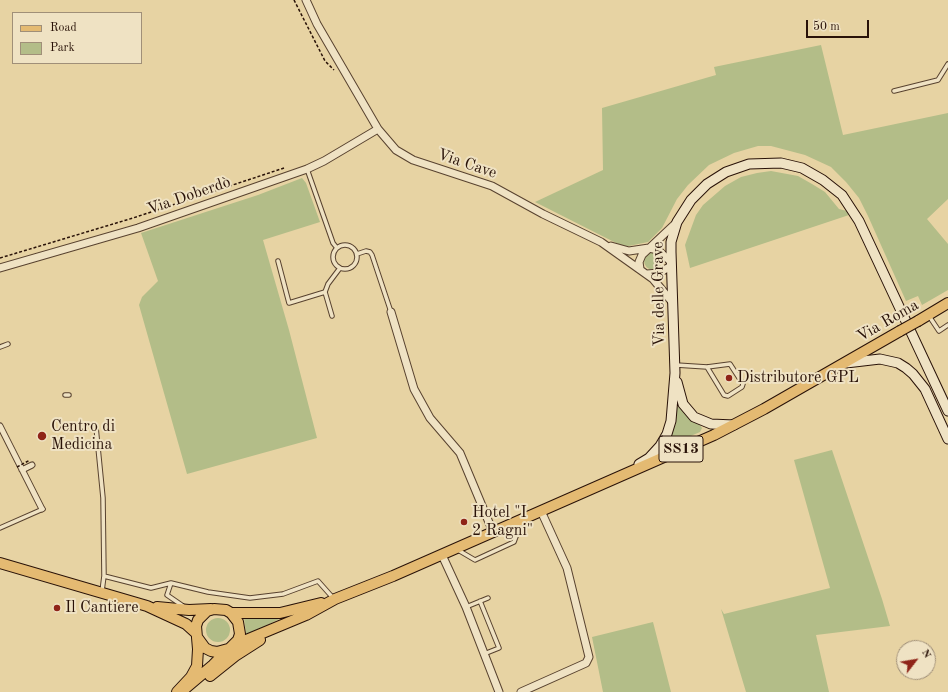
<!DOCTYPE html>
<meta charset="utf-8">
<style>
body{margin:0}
#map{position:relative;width:948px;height:692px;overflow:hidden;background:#e7d3a3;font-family:"Old Standard TT",serif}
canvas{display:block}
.legend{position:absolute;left:12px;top:12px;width:130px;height:52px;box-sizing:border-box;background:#efe2c3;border:1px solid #a08f78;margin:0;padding:5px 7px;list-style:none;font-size:12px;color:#291208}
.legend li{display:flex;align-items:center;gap:8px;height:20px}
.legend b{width:20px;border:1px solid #a08f78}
.north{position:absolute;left:896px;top:640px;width:40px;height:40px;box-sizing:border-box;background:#efe2c3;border:1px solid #a08f78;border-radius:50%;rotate:59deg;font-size:11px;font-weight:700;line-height:16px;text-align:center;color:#291208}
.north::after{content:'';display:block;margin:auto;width:14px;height:18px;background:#8f2418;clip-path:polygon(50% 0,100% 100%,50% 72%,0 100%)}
.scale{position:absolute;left:806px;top:20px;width:63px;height:18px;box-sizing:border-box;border:2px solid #291208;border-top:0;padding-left:5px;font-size:12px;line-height:14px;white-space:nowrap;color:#291208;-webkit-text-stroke:3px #efe2c3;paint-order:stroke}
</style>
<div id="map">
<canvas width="948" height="692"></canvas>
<ul class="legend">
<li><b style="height:5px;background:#e4ba72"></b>Road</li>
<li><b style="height:11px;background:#b3bd88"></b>Park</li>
</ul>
<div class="north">N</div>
<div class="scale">50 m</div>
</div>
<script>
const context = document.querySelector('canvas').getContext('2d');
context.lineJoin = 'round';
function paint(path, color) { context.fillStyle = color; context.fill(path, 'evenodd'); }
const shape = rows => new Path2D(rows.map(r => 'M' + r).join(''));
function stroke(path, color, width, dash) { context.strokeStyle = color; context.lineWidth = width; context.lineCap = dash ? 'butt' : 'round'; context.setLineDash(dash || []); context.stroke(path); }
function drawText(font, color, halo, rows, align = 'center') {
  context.font = font + ' "Old Standard TT",serif'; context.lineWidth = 4; context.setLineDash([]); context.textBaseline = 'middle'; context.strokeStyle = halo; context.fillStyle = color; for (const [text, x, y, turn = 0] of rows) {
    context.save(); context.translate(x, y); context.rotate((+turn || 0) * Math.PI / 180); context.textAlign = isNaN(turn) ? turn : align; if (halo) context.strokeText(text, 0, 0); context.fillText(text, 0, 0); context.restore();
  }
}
paint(shape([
 [821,45,843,135,948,113,948,199,927,219,948,244,948,290,922,305,918,296,906,301,868,216,859,198,846,182,831,167,805,155,771,146,758,146,734,153,709,165,688,185,677,199,662,228,648,242,624,247,535,202,603,170,602,108,716,75,714,67],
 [771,171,798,176,812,184,825,192,839,209,847,211,849,215,690,268,685,245,696,215,703,205,725,186,741,177,757,173],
 [302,178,306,183,320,222,263,240,289,330,317,438,187,474,139,305,142,297,158,281,141,233,258,195],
 '644 261a9 9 0 1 1 18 0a9 9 0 1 1-18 0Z',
 [679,406,689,418,700,425,702,428,700,432,667,446,676,423,677,408],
 [832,450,882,599,890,626,816,635,829,692,746,692,721,609,724,614,830,588,794,460],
 [283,617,248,635,246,634,244,618],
 '206 630a12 12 0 1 1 24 0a12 12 0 1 1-24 0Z',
 [653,622,671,692,603,692,592,637]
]), '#b3bd88');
const service = shape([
 [894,91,938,80,948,64],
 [307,169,333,243,337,248],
 '333 257a12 12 0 1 1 24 0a12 12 0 1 1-24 0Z',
 [357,254,366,251,370,252,372,255,391,312],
 [278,261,289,303,325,292],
 [332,316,325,292,328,284,340,268],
 [929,316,939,331,948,325],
 [0,347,8,344],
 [676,365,707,367,730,364,743,384,742,387,728,396,724,395,707,367],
 [65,395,69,395],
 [96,427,103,498,104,576,151,588,171,583],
 [0,528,43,509],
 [458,550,475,560,514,542,521,523],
 [102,591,104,576],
 [480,601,499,648,484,654],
 [183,606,167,595,171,583,208,592,250,598,283,594,318,581,334,599],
 [466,607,488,598]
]);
const pedestrian = shape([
 [0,426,42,509],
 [22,470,32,465]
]);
const minor = shape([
 [306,0,317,24,378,129,396,150,413,160,492,186,543,214,601,242,653,279,673,303],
 [611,246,629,251,649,248,658,250,671,262],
 [0,268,138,228,307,169,324,161,378,129],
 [640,269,639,262,642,255,677,222],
 [647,274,659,273,671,266],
 [391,312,414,389,430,418,460,453,493,532],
 [442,555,466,607,499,692],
 [521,692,586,663,589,657,567,568,541,511]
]);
const secondary = shape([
 [846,363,880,359,898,363,906,368,913,374,925,389,948,439],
 [677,382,683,404,694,417,711,424,734,425],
 [639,464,649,458,660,446,667,434,671,421,675,373,671,252,671,242,677,222,691,200,707,184,726,172,749,164,781,163,802,168,823,180,842,195,859,221,948,411]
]);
const primary = shape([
 [918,321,948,303],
 [0,563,147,606,186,624,196,633],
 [157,607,189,610,211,609],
 [231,613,280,613,321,603],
 [197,637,205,648,211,651,217,652,228,649],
 [234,645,306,615,335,599,393,576,714,435,764,409,900,331],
 [210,676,235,656,260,640],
 [177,692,191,677,197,666,198,649,196,626,198,620,207,611,214,609,226,610,231,613,238,622,240,634,238,640,213,665,181,692]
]);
stroke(service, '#58422f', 5.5);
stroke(pedestrian, '#58422f', 7);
stroke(minor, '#58422f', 9);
stroke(secondary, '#291208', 11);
stroke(primary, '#291208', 12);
stroke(shape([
 [294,0,325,61,334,70],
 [0,258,133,218,284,168]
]), '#291208', 1.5, [3, 2]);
stroke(service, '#efe2c3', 3.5);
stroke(pedestrian, '#efe2c3', 5);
stroke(minor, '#efe2c3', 7);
stroke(secondary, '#efe2c3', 9);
stroke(primary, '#e4ba72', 10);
const primaryBridge = shape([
 [900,331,918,321]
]);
stroke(primaryBridge, '#291208', 12, []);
stroke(shape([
 [17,467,30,460]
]), '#291208', 1.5, [3, 2]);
stroke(primaryBridge, '#e4ba72', 10);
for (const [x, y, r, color] of [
 [729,378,4,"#8f2418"],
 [42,436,5,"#8f2418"],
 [464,522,4,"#8f2418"],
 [57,608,4,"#8f2418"]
]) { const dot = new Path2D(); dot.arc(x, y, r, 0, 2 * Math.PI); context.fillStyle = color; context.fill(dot); stroke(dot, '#efe2c3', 1.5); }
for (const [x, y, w] of [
 [681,449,44]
]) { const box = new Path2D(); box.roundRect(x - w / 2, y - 13, w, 26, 3); context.fillStyle = '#efe2c3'; context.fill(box); stroke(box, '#291208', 1); }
drawText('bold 15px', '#291208', null, [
 ["SS13",681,449]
]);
drawText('16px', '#291208', '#efe2c3', [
 ["Via Cave",467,164,19],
 ["Via Doberdò",189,196,-19],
 ["Via delle Grave",659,294,-91],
 ["Via Roma",888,321,-30]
]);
drawText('16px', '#291208', '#efe2c3', [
 ["Distributore GPL",737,378],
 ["Centro di",51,427],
 ["Medicina",51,445],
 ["Hotel \"I",472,513],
 ["2 Ragni\"",472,531],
 ["Il Cantiere",65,608]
], 'left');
</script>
